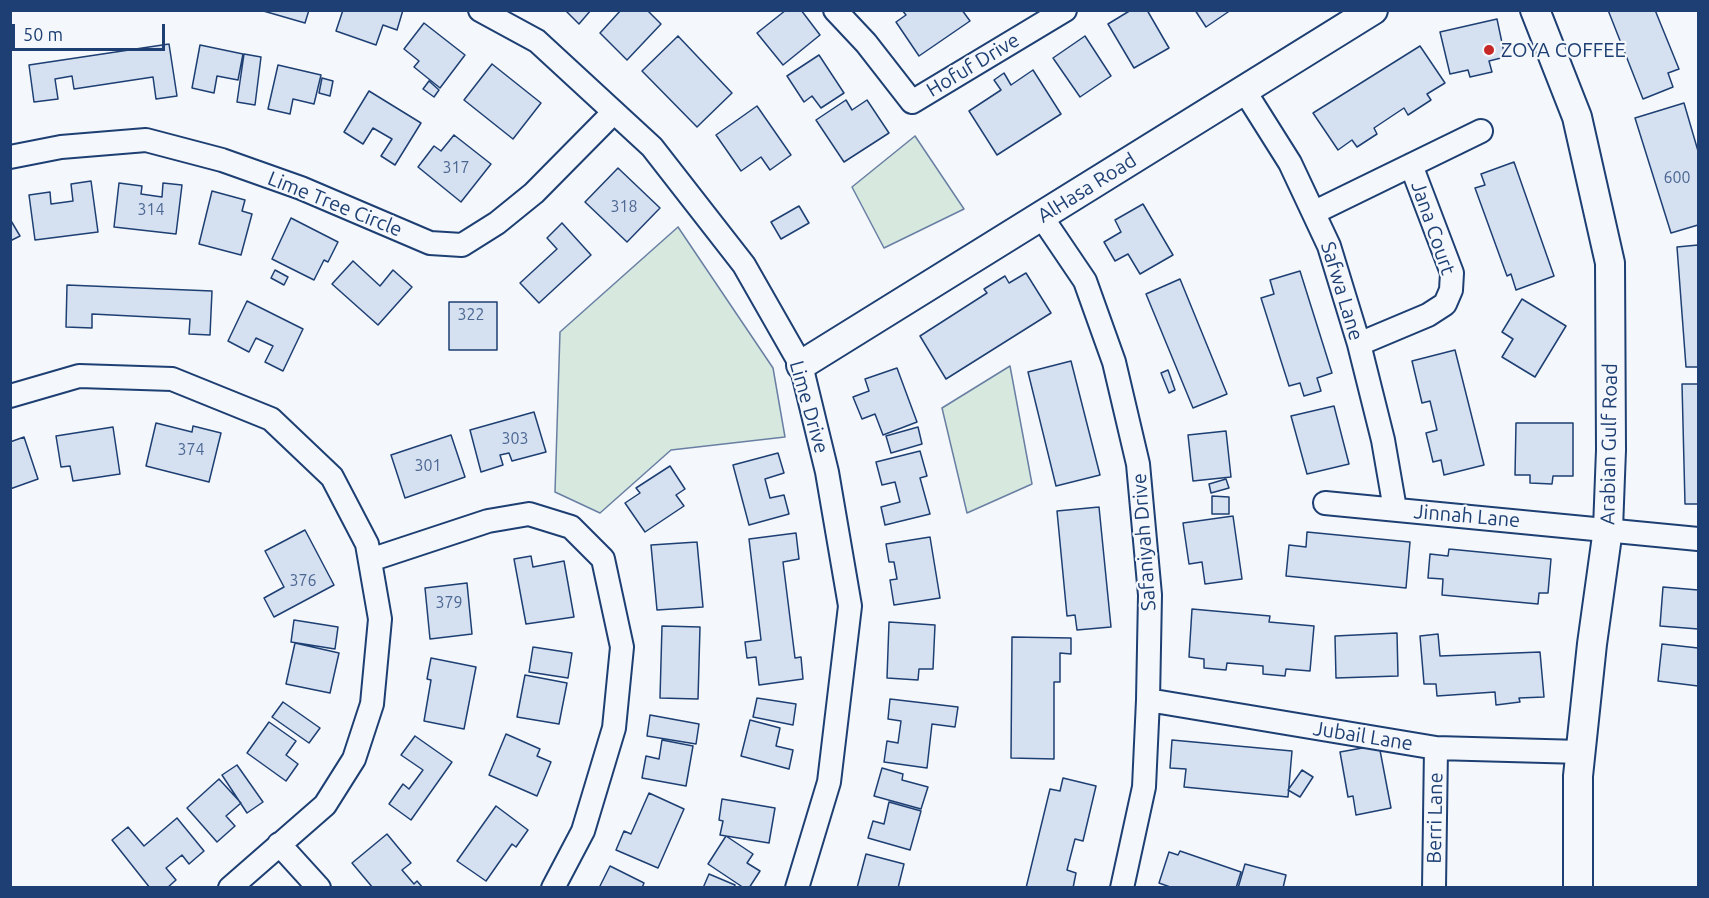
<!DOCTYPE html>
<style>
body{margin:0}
#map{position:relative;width:1709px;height:898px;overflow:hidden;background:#f4f7fb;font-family:Ubuntu,sans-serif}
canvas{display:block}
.frame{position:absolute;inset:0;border:12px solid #1d3f73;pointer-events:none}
.scale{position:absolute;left:12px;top:24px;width:153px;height:27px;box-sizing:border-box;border:3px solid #1d3f73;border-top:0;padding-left:8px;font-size:18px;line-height:21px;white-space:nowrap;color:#1d3f73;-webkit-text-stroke:4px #f4f7fb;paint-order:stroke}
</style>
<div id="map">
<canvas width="1709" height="898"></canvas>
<div class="frame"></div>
<div class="scale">50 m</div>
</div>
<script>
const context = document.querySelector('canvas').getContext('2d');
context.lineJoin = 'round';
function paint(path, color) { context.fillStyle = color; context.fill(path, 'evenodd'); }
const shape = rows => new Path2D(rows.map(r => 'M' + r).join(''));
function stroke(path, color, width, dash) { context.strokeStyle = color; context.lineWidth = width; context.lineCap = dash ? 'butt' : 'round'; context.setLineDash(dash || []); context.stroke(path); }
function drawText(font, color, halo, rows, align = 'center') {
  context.font = font + ' Ubuntu,sans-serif'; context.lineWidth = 4.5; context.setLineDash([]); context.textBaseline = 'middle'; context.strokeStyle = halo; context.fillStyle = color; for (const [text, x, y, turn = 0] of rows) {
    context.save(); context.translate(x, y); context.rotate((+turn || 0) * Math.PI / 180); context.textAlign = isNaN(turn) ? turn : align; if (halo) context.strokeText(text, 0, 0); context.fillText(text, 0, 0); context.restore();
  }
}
const green = shape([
 [915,136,964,209,884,248,852,187,915,136],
 [678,227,773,368,785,437,671,450,600,513,555,492,560,332,678,227],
 [1010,366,1032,484,967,513,942,408,1010,366]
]);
paint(green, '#d7e8df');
stroke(green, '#687fa3', 1.5);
const building = shape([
 [260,10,309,10,305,23,260,10],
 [343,10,403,10,397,30,383,25,376,45,336,31,343,10],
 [565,10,591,10,579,24,565,10],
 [621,10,647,10,661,24,627,60,600,33,621,10],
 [786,10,801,10,820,35,783,65,757,33,786,10],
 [902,10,962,10,970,21,919,56,896,22,906,15,902,10],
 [1131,10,1147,10,1169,48,1134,68,1108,24,1131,10],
 [1195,10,1231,10,1206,27,1195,10],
 [1608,10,1655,10,1679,69,1668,73,1673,87,1643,99,1608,10],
 [1497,19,1505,57,1489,61,1492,72,1470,77,1468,70,1450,74,1440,32,1497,19],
 [424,23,465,55,440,88,414,67,419,61,404,49,424,23],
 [678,36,732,93,697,127,642,71,678,36],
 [1085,36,1111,76,1080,97,1053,58,1085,36],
 [169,44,177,96,156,99,153,77,74,89,72,76,55,79,58,99,34,102,29,65,169,44],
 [200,45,243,54,238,80,217,76,214,93,192,88,200,45],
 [1420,46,1445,83,1427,94,1431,100,1408,115,1404,108,1374,128,1377,134,1357,147,1352,140,1338,150,1313,113,1420,46],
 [244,54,261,57,255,105,237,102,244,54],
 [819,55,844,93,821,108,812,96,804,102,787,76,819,55],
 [492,64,541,103,513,139,464,100,492,64],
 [278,65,321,75,314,104,293,99,290,114,268,109,278,65],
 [1033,70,1061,114,997,155,969,111,1001,90,994,80,1004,73,1011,85,1033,70],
 [322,78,333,81,330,96,319,93,322,78],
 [429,81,439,90,434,97,423,89,429,81],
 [369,91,421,123,395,165,381,156,392,139,373,128,363,144,344,132,369,91],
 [846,100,852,110,867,100,889,133,844,162,816,120,846,100],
 [1684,103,1698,151,1698,225,1671,233,1635,118,1684,103],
 [757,106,791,155,770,170,761,157,741,171,716,135,757,106],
 [454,135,491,164,461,202,418,167,434,146,441,151,454,135],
 [1514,162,1554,276,1516,290,1511,274,1507,276,1475,188,1485,185,1481,174,1514,162],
 [618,168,660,208,627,242,585,202,618,168],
 [91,181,98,232,35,240,29,195,50,192,51,204,73,201,71,184,91,181],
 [119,183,142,186,141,194,162,197,163,183,182,185,176,234,114,227,119,183],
 [212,191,245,200,242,211,252,214,241,255,199,244,212,191],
 [1143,204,1173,255,1140,274,1128,254,1115,261,1104,242,1121,232,1115,220,1143,204],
 [799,206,809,223,781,239,771,222,799,206],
 [291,218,338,242,328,262,324,260,314,280,272,259,291,218],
 [10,219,20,236,10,241,10,219],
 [562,223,591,255,539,303,520,283,557,249,547,238,562,223],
 [1698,245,1698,367,1686,367,1677,247,1698,245],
 [353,261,380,286,393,270,412,287,378,325,332,284,353,261],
 [275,270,288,277,284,285,271,278,275,270],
 [1300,271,1332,373,1317,378,1321,391,1304,396,1300,383,1289,386,1261,298,1274,294,1270,280,1300,271],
 [1026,273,1051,313,946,379,920,336,987,293,984,289,1005,276,1009,283,1026,273],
 [1180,279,1227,394,1193,408,1146,294,1180,279],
 [67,285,212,291,210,335,189,334,190,319,92,314,92,328,66,327,67,285],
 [1522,299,1566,326,1535,377,1502,357,1513,339,1502,332,1522,299],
 [247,301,303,329,283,371,265,362,273,346,256,338,249,352,228,341,247,301],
 [449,302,497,302,497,350,449,350,449,302],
 [1455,350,1484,465,1444,475,1441,460,1433,462,1426,433,1437,430,1430,401,1422,403,1412,361,1455,350],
 [1071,361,1100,475,1056,486,1028,372,1071,361],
 [897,368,917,422,883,435,875,414,862,419,853,397,869,391,865,379,897,368],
 [1168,370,1175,390,1169,393,1161,373,1168,370],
 [1682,384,1698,384,1698,504,1685,504,1682,384],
 [1334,406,1349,464,1307,474,1291,416,1334,406],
 [534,412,546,452,512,461,509,453,500,455,503,465,481,472,470,430,534,412],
 [156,423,192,432,193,426,221,433,209,482,146,466,156,423],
 [1516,423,1573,423,1573,476,1553,476,1552,484,1530,483,1530,475,1515,475,1516,423],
 [113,427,120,474,73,481,70,466,61,467,56,436,113,427],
 [918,427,922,444,891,453,886,436,918,427],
 [1226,431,1231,477,1193,481,1188,435,1226,431],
 [451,435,465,477,405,498,391,455,451,435],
 [24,437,38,479,10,489,10,442,24,437],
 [920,451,927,476,920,478,930,514,885,525,881,507,900,502,895,482,882,485,876,462,920,451],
 [778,453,784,473,765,479,770,498,784,495,789,514,749,525,733,465,778,453],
 [670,466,685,489,676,495,684,506,645,532,625,503,640,493,636,488,670,466],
 [1226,479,1229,488,1211,493,1209,484,1226,479],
 [1212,496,1229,497,1229,514,1212,514,1212,496],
 [1099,507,1111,627,1077,630,1075,615,1067,616,1057,511,1099,507],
 [1233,516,1242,579,1205,584,1202,562,1189,564,1183,523,1233,516],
 [305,530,334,585,274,617,264,598,284,587,265,551,305,530],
 [1307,532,1410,542,1406,588,1286,576,1289,545,1306,547,1307,532],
 [796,533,799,559,783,562,795,658,801,657,803,679,759,685,756,657,747,658,745,642,761,640,749,539,796,533],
 [930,537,940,598,894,605,890,580,897,579,894,562,889,562,886,544,930,537],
 [697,542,703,607,657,610,651,545,697,542],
 [1449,549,1551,559,1548,593,1539,593,1538,604,1442,595,1443,579,1428,578,1430,554,1448,556,1449,549],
 [531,556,533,567,564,561,574,617,526,624,514,559,531,556],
 [467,583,472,634,430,639,425,588,467,583],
 [1663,587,1698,590,1698,629,1660,626,1663,587],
 [1192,609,1270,616,1269,622,1314,626,1310,671,1286,669,1285,676,1263,674,1263,666,1227,663,1226,670,1204,668,1204,659,1189,657,1192,609],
 [294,620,338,627,335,649,291,642,294,620],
 [889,622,935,625,933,669,919,669,918,680,887,678,889,622],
 [662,626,700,627,698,699,660,698,662,626],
 [1397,633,1398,676,1336,678,1335,636,1397,633],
 [1438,634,1440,656,1540,652,1544,697,1519,698,1520,702,1496,705,1495,692,1437,696,1436,684,1424,684,1420,636,1438,634],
 [1012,637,1071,638,1071,654,1060,653,1060,682,1054,682,1054,759,1011,758,1012,637],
 [295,643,339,653,330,693,286,684,295,643],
 [1662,644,1698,648,1698,686,1658,681,1662,644],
 [533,647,572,653,568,678,529,672,533,647],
 [431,658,476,667,464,729,424,721,431,680,427,679,431,658],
 [525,675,567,683,559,724,517,717,525,675],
 [757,698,796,704,793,725,753,717,757,698],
 [890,699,958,707,955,727,932,724,927,768,884,762,887,741,898,743,901,721,888,719,890,699],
 [283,702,320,728,309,743,272,717,283,702],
 [650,715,699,724,696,744,647,736,650,715],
 [750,720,780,728,776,746,793,750,789,769,741,756,750,720],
 [269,722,296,741,286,755,298,764,286,781,247,753,269,722],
 [506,734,540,749,537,756,551,762,537,796,489,775,506,734],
 [415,736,452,762,411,820,389,804,403,784,409,789,423,770,401,755,415,736],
 [662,740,693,746,686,786,642,778,646,756,659,759,662,740],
 [1172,740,1292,751,1288,797,1184,787,1186,769,1170,768,1172,740],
 [1379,745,1391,808,1356,815,1353,796,1348,797,1340,752,1379,745],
 [237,765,263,802,247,813,222,775,237,765],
 [882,768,903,774,902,780,928,787,921,809,874,796,882,768],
 [1302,770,1313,777,1300,797,1288,790,1302,770],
 [1063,778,1096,786,1083,841,1075,839,1067,870,1076,873,1073,888,1026,888,1050,789,1060,791,1063,778],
 [219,779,241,803,226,816,235,826,217,842,187,808,219,779],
 [649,793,684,809,658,868,616,850,624,831,631,834,649,793],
 [722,799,775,808,769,843,720,835,723,821,719,820,722,799],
 [889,802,921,811,910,850,868,838,873,821,884,824,889,802],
 [496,806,528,830,516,847,512,844,486,881,457,861,496,806],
 [177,818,204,851,189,864,182,855,166,868,176,880,167,888,150,888,112,840,128,827,144,846,177,818],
 [387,834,411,863,402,870,414,884,417,881,423,888,373,888,352,863,387,834],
 [726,836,753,854,747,863,760,871,749,888,744,888,708,864,726,836],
 [1180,851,1241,872,1236,888,1173,888,1159,883,1169,852,1178,855,1180,851],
 [866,854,904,864,898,888,857,888,866,854],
 [1245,864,1286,875,1283,888,1238,888,1245,864],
 [610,866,644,883,642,888,599,888,610,866],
 [709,874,735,885,734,888,703,888,709,874]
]);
paint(building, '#d5e0f0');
stroke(building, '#1d3f73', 1.5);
const minor = shape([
 [480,10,537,41,652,147,744,265,801,365,827,472,850,606,829,782,797,888],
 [835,10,866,43,912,102,1065,10],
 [1244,90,1290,163,1329,246,1359,344,1383,440,1395,509],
 [10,157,61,147,146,140,222,160,301,188,430,243,462,245,497,223,534,193,614,112],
 [1315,212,1481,131],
 [1041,216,1085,281,1114,362,1138,464,1150,595,1148,700,1144,787,1122,888],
 [1359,344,1428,315,1445,304,1451,290,1452,273,1411,165],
 [10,396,79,376,172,379,271,419,332,477,367,544,380,619,372,704,354,759,325,805,230,888],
 [1325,503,1698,539],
 [370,560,488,521,529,514,571,527,603,559,622,647,614,728,583,831,553,888],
 [1148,700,1436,748,1581,752],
 [279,844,319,888],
 [1434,888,1436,748]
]);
const major = shape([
 [1535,10,1577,117,1610,263,1611,450,1608,529,1592,644,1578,776,1578,888],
 [801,365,1373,10]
]);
stroke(minor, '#1d3f73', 26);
stroke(major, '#1d3f73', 32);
stroke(minor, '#f4f7fb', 22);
stroke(major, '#f4f7fb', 28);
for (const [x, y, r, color] of [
 [1489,50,6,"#c62828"]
]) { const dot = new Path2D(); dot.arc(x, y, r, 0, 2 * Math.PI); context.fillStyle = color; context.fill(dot); stroke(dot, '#f4f7fb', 2); }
drawText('16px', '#4b6792', null, [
 ["317",456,168],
 ["600",1677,178],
 ["318",624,207],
 ["314",151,210],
 ["322",471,315],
 ["303",515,439],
 ["374",191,450],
 ["301",428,466],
 ["376",303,581],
 ["379",449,603]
]);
drawText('20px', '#1d3f73', '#f4f7fb', [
 ["ZOYA COFFEE",1501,50]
], 'left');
drawText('20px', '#1d3f73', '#f4f7fb', [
 ["Hofuf Drive",973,65,-31],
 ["AlHasa Road",1087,188,-32],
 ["Lime Tree Circle",335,204,22],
 ["Jana Court",1433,228,71],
 ["Safwa Lane",1342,291,73],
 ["Lime Drive",809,407,74],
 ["Arabian Gulf Road",1609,444,-89],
 ["Jinnah Lane",1467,516,5],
 ["Safaniyah Drive",1144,542,-94],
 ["Jubail Lane",1363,736,9],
 ["Berri Lane",1435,818,-89]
]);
</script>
